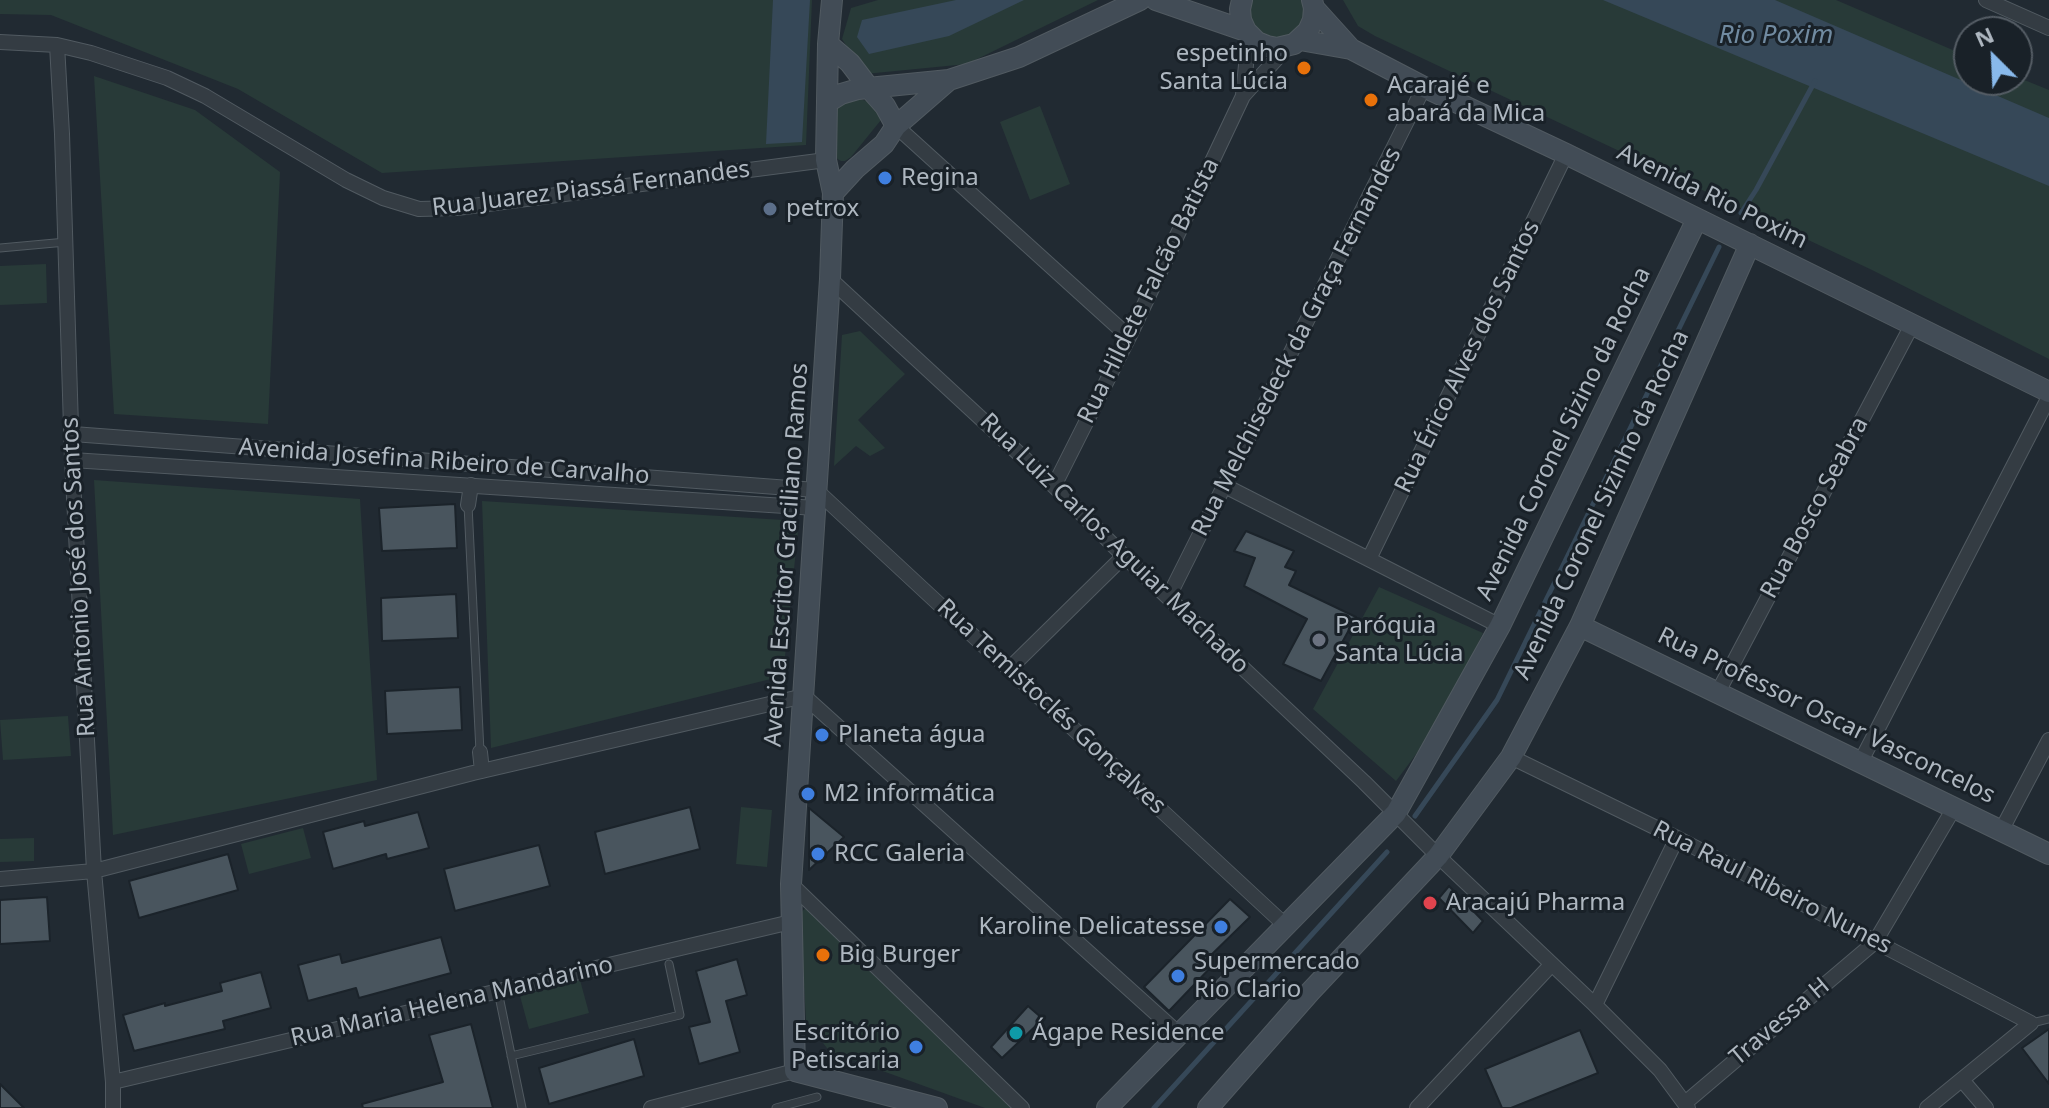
<!DOCTYPE html>
<meta charset="utf-8">
<style>
body{margin:0}
#map{position:relative;width:2049px;height:1108px;overflow:hidden;background:#212a32;font-family:"Noto Sans",sans-serif}
canvas{display:block}
.north{position:absolute;left:1953px;top:16px;width:80px;height:80px;box-sizing:border-box;background:#192128;border:2px solid #555d65;border-radius:50%;rotate:336deg;font-size:22px;font-weight:700;line-height:32px;text-align:center;color:#aeb7c0}
.north::after{content:'';display:block;margin:auto;width:28px;height:36px;background:#88b9eb;clip-path:polygon(50% 0,100% 100%,50% 72%,0 100%)}
</style>
<div id="map">
<canvas width="2049" height="1108"></canvas>
<div class="north">N</div>
</div>
<script>
const context = document.querySelector('canvas').getContext('2d');
context.lineJoin = 'round';
function paint(path, color) { context.fillStyle = color; context.fill(path, 'evenodd'); }
const shape = rows => new Path2D(rows.map(r => 'M' + r).join(''));
function stroke(path, color, width, dash) { context.strokeStyle = color; context.lineWidth = width; context.lineCap = dash ? 'butt' : 'round'; context.setLineDash(dash || []); context.stroke(path); }
function drawText(font, color, halo, rows, align = 'center') {
  context.font = font + ' "Noto Sans",sans-serif'; context.lineWidth = 6; context.setLineDash([]); context.textBaseline = 'middle'; context.strokeStyle = halo; context.fillStyle = color; for (const [text, x, y, turn = 0] of rows) {
    context.save(); context.translate(x, y); context.rotate((+turn || 0) * Math.PI / 180); context.textAlign = isNaN(turn) ? turn : align; if (halo) context.strokeText(text, 0, 0); context.fillText(text, 0, 0); context.restore();
  }
}
paint(shape([
 [0,0,812,0,806,145,382,173,238,89,51,15,0,14],
 [878,0,1098,0,967,64,865,74,842,39,851,8],
 [1248,0,1306,0,1308,17,1288,41,1257,35,1246,6],
 [1343,0,1836,0,1969,57,1969,80,2017,80,2017,77,2049,90,2049,359,1872,270,1375,36,1358,26],
 [94,76,195,110,280,172,268,424,114,414],
 [859,99,871,102,882,110,881,120,851,157,845,161,841,161,836,158,833,118,836,108,843,102],
 [1040,106,1070,184,1030,200,1000,122],
 [46,264,47,303,0,305,0,266],
 [860,331,905,374,858,420,885,448,870,456,856,446,834,466,842,335],
 [94,480,360,499,377,780,113,835],
 [482,501,799,521,783,676,491,748],
 [1379,587,1483,633,1462,676,1423,745,1396,781,1313,709],
 [68,716,71,756,3,760,0,720],
 [741,807,772,810,767,867,736,864],
 [303,828,311,858,249,874,241,844],
 [34,838,34,861,0,862,0,839],
 [807,907,1015,1108,985,1108,830,1052,806,1021,800,913],
 [580,980,589,1013,529,1029,520,996]
]), '#283a38');
paint(shape([
 [773,0,810,0,802,142,766,144],
 [956,0,1024,0,949,36,869,54,857,37,862,20],
 [1603,0,1775,0,2049,118,2049,186]
]), '#364858');
stroke(shape([
 [1741,213,1756,190,1815,81],
 [1415,816,1497,700,1719,247],
 [1154,1108,1387,852]
]), '#364858', 5);
const building = shape([
 [455,504,457,548,382,551,379,508,455,504],
 [1246,531,1294,551,1285,567,1296,571,1289,585,1356,617,1321,681,1283,664,1307,619,1244,586,1255,558,1234,551,1246,531],
 [456,594,458,638,382,641,381,598,456,594],
 [460,687,462,730,387,734,385,691,460,687],
 [690,807,700,849,605,874,595,832,690,807],
 [809,808,844,837,809,870,809,808],
 [418,812,429,848,387,859,386,854,333,869,323,832,364,821,365,826,418,812],
 [539,845,550,886,455,911,444,869,539,845],
 [228,854,238,890,139,918,129,881,228,854],
 [1449,886,1483,921,1473,933,1439,898,1449,886],
 [47,897,50,941,0,944,0,900,47,897],
 [1230,899,1250,917,1206,960,1212,966,1169,1011,1144,987,1230,899],
 [441,937,451,973,359,998,356,988,308,1001,298,965,340,954,342,963,441,937],
 [737,959,747,995,726,1001,740,1052,699,1064,689,1027,710,1022,696,971,737,959],
 [261,972,271,1008,223,1021,225,1029,134,1051,123,1015,165,1003,165,1006,222,991,220,983,261,972],
 [1028,1006,1043,1019,1002,1058,991,1047,1028,1006],
 [471,1024,493,1108,363,1108,362,1104,443,1082,429,1035,471,1024],
 [2049,1029,2049,1084,2022,1048,2049,1029],
 [1580,1030,1598,1073,1511,1108,1502,1108,1485,1069,1580,1030],
 [634,1039,644,1076,549,1104,539,1068,634,1039],
 [0,1084,24,1108,0,1108,0,1084]
]);
paint(building, '#49555e');
stroke(building, '#1b232a', 2);
const lane = shape([
 [0,248,66,242],
 [468,505,480,752],
 [500,1001,522,1108],
 [2032,1023,2049,1019],
 [511,1056,680,1015,669,964],
 [776,1108,817,1097]
]);
const street = shape([
 [1986,0,2049,28],
 [0,42,57,45,91,53,167,78,205,96,346,180,383,198,419,209,457,208,826,160],
 [57,45,62,134,72,460,94,871,113,1082,113,1108],
 [1243,95,1249,35],
 [896,126,1129,337],
 [830,279,1054,486,1124,556,1364,782,1438,856,1595,1005,1660,1070,1688,1108],
 [73,434,816,490,1286,926],
 [72,460,816,508],
 [1054,486,1129,337,1243,96,1288,46],
 [1225,486,1500,626],
 [468,505,471,485],
 [1369,559,1566,154],
 [1169,596,1424,87],
 [1010,668,1124,556],
 [1718,692,1912,325],
 [480,752,482,771],
 [1511,757,1677,838,2031,1023,1927,1108],
 [1860,763,2049,397],
 [2001,831,2049,740],
 [0,879,94,871,473,773,804,696,1179,1034],
 [791,884,1022,1108],
 [1595,1005,1677,838],
 [1962,1080,1986,1108],
 [113,1082,791,922],
 [1685,1103,1875,942,1954,808],
 [651,1108,795,1071],
 [1417,1108,1551,965]
]);
const secondary = shape([
 [832,0,828,44,826,160,833,193,830,279,791,884,795,1071,937,1108],
 [1156,0,1246,31],
 [1242,0,1240,9,1241,20,1246,31,1257,42,1267,46,1277,48,1294,44,1308,31,1313,20,1314,8,1312,0],
 [1314,8,1351,49],
 [1300,40,1351,49,1424,87,1566,154,2049,392],
 [828,44,850,63,869,88,885,106,896,126],
 [828,102,841,94,858,89,949,80,1019,57,1140,0],
 [833,193,855,169,884,144,896,126,949,80],
 [1580,626,2049,854],
 [1107,1108,1396,813,1500,626,1697,219],
 [1208,1108,1310,992,1438,856,1511,757,1580,626,1750,244]
]);
stroke(lane, '#515a61', 9);
stroke(street, '#515a61', 16);
stroke(secondary, '#515a61', 22);
stroke(lane, '#343c43', 7);
stroke(street, '#343c43', 14);
stroke(secondary, '#424c56', 20);
for (const [x, y, r, color] of [
 [1304,68,8,"#e8710a"],
 [1371,100,8,"#e8710a"],
 [885,178,8,"#3f7fe0"],
 [770,209,8,"#5c6f8a"],
 [1319,640,8,"#6b7280"],
 [822,735,8,"#3f7fe0"],
 [808,794,8,"#3f7fe0"],
 [818,854,8,"#3f7fe0"],
 [1430,903,8,"#e0444e"],
 [1221,927,8,"#3f7fe0"],
 [823,955,8,"#e8710a"],
 [1178,976,8,"#3f7fe0"],
 [1016,1033,8,"#0f9aa8"],
 [916,1047,8,"#3f7fe0"]
]) { const dot = new Path2D(); dot.arc(x, y, r, 0, 2 * Math.PI); context.fillStyle = color; context.fill(dot); stroke(dot, '#192128', 3); }
drawText('24px', '#aeb7c0', '#192128', [
 ["espetinho",1288,54,"right"],
 ["Santa Lúcia",1288,82,"right"],
 ["Acarajé e",1387,86],
 ["abará da Mica",1387,114],
 ["Regina",901,178],
 ["petrox",786,209],
 ["Paróquia",1335,626],
 ["Santa Lúcia",1335,654],
 ["Planeta água",838,735],
 ["M2 informática",824,794],
 ["RCC Galeria",834,854],
 ["Aracajú Pharma",1446,903],
 ["Karoline Delicatesse",1205,927,"right"],
 ["Big Burger",839,955],
 ["Supermercado",1194,962],
 ["Rio Clario",1194,990],
 ["Escritório",900,1033,"right"],
 ["Petiscaria",900,1061,"right"],
 ["Ágape Residence",1032,1033]
], 'left');
drawText('24px', '#aeb7c0', '#192128', [
 ["Rua Juarez Piassá Fernandes",591,189,-7],
 ["Avenida Rio Poxim",1712,197,26],
 ["Rua Hildete Falcão Batista",1149,291,-64],
 ["Rua Melchisedeck da Graça Fernandes",1297,342,-63],
 ["Rua Érico Alves dos Santos",1468,357,-64],
 ["Avenida Coronel Sizino da Rocha",1564,434,-64],
 ["Avenida Josefina Ribeiro de Carvalho",444,462,4],
 ["Avenida Coronel Sizinho da Rocha",1602,505,-65],
 ["Rua Bosco Seabra",1815,508,-62],
 ["Rua Luiz Carlos Aguiar Machado",1114,544,44],
 ["Avenida Escritor Graciliano Ramos",787,555,-86],
 ["Rua Antonio José dos Santos",79,577,-93],
 ["Rua Temistoclés Gonçalves",1051,707,43],
 ["Rua Professor Oscar Vasconcelos",1826,716,26],
 ["Rua Raul Ribeiro Nunes",1772,888,27],
 ["Rua Maria Helena Mandarino",452,1002,-13],
 ["Travessa H",1780,1022,-40]
]);
drawText('italic 26px', '#718ba1', '#192128', [
 ["Rio Poxim",1776,36]
]);
</script>
